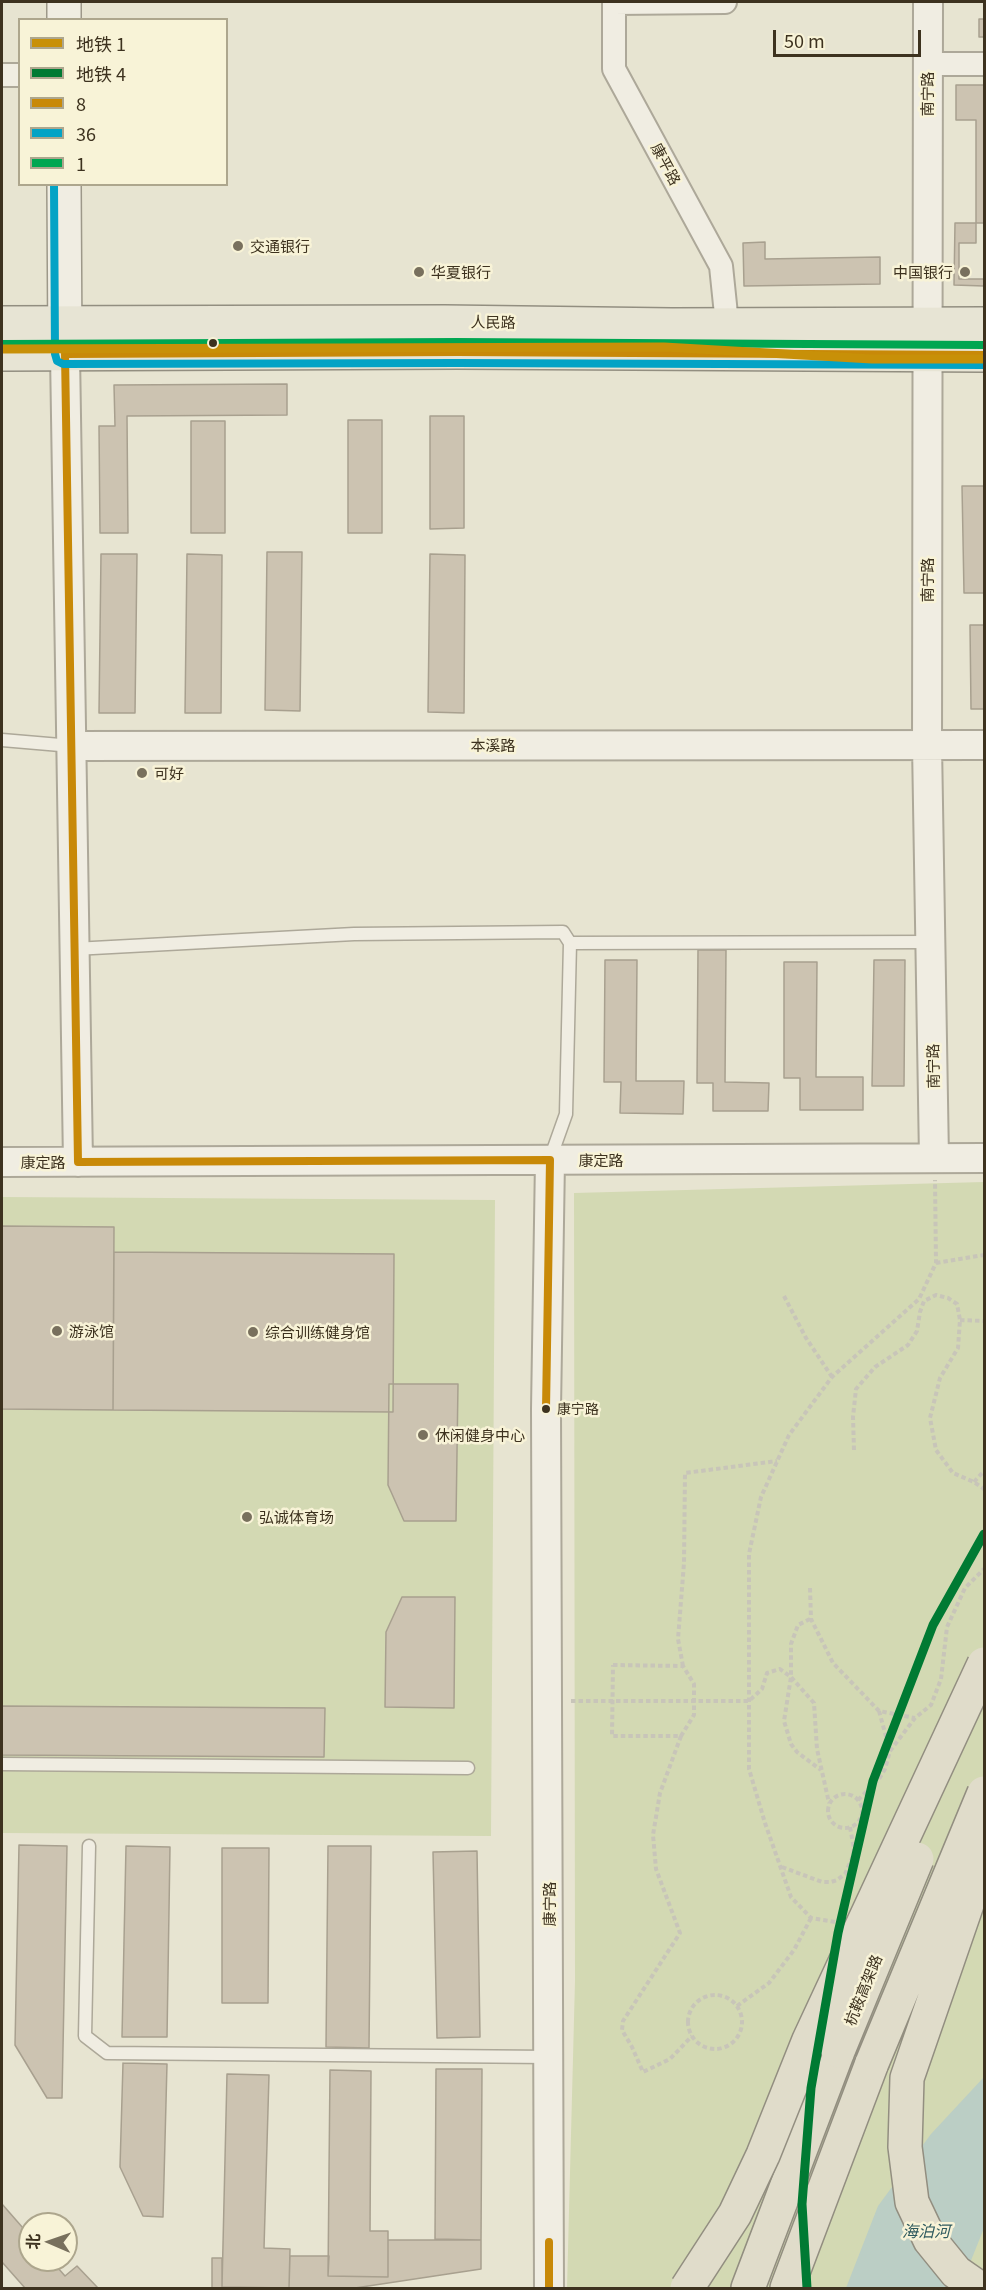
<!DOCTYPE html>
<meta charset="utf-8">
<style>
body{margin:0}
#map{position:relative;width:986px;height:2290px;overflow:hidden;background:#e7e4d1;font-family:Georgia,"Noto Sans SC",serif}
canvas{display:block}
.frame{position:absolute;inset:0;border:3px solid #3d321f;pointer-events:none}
.legend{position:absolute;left:18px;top:18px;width:210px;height:168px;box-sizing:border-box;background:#f8f3d7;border:2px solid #ada68d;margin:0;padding:8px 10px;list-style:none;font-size:18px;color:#3d321f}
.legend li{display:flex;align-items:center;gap:12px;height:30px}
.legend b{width:30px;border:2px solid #ada68d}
.north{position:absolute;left:18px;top:2212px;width:60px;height:60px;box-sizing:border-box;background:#f8f3d7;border:2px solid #ada68d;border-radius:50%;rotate:272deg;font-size:16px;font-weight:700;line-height:24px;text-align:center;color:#3d321f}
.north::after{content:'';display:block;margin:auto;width:21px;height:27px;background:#78705d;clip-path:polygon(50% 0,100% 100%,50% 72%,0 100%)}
.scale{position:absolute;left:773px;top:30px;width:148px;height:27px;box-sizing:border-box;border:3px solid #3d321f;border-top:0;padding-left:8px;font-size:18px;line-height:21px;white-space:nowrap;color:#3d321f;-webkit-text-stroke:4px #f8f3d7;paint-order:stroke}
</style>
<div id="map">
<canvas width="986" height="2290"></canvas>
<div class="frame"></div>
<ul class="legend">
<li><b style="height:8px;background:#c89008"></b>地铁 1</li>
<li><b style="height:8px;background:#007a33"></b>地铁 4</li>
<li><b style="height:8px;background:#c88908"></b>8</li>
<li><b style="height:8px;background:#03a3c5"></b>36</li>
<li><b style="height:8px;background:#00a651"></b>1</li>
</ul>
<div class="north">北</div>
<div class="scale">50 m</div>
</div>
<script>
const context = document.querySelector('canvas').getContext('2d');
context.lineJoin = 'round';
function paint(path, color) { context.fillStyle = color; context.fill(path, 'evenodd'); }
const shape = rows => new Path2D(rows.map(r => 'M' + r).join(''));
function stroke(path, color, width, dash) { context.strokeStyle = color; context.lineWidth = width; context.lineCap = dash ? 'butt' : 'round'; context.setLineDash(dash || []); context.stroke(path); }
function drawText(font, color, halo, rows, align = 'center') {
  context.font = font + ' Georgia,"Noto Sans SC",serif'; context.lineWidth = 5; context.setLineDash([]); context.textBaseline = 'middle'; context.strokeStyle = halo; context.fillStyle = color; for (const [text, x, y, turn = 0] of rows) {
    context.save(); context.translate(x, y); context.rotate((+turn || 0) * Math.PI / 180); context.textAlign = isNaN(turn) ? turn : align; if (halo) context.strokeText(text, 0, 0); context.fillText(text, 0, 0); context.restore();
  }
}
paint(shape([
 [984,1182,984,2288,567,2288,575,1981,574,1193],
 [2,1197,495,1200,491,1836,2,1833]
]), '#d3d9b3');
paint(shape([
 [984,2077,984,2228,960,2288,846,2288,878,2206,931,2134]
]), '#bbcec5');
const building = shape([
 [979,19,984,19,984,37,979,37,979,19],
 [956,85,984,85,984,279,959,279,959,243,976,243,976,120,956,120,956,85],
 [955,223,984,223,984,286,954,285,955,223],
 [765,242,765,259,880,257,880,284,744,286,743,243,765,242],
 [287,384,287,415,127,416,128,533,100,533,99,426,115,426,114,385,287,384],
 [430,416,464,416,464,528,430,529,430,416],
 [348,420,382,420,382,533,348,533,348,420],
 [191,421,225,421,225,533,191,533,191,421],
 [962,486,984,486,984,593,964,593,962,486],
 [267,552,302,552,300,711,265,710,267,552],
 [101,554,137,554,135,713,99,713,101,554],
 [187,554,222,555,221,713,185,713,187,554],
 [430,554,465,555,464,713,428,712,430,554],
 [970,625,984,625,984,709,971,709,970,625],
 [698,950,726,950,725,1082,769,1083,768,1111,713,1111,713,1083,697,1083,698,950],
 [605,960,637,960,636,1081,684,1081,683,1114,620,1113,621,1082,604,1082,605,960],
 [874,960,905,960,904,1086,872,1086,874,960],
 [784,962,817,962,816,1077,863,1077,863,1110,800,1110,800,1078,784,1078,784,962],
 [2,1226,114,1227,113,1410,2,1409,2,1226],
 [114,1252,394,1254,393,1412,113,1410,114,1252],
 [389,1384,458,1384,456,1521,404,1521,388,1485,389,1384],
 [402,1597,455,1597,454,1708,385,1707,386,1632,402,1597],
 [2,1706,325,1708,324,1757,2,1755,2,1706],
 [19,1845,67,1846,62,2098,47,2098,15,2045,19,1845],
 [126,1846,170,1847,167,2037,122,2037,126,1846],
 [328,1846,371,1846,369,2048,326,2047,328,1846],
 [222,1848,269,1848,268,2003,222,2003,222,1848],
 [477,1851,480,2037,437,2038,433,1852,477,1851],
 [123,2063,167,2064,163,2217,143,2216,120,2167,123,2063],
 [436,2069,482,2069,481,2240,435,2239,436,2069],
 [330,2070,371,2071,370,2231,388,2231,388,2277,328,2276,330,2070],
 [227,2074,269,2075,264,2248,290,2249,289,2288,222,2287,227,2074],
 [2,2204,30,2236,30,2260,51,2260,65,2276,77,2266,98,2288,25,2288,2,2262,2,2204],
 [388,2240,481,2240,481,2269,355,2288,212,2288,212,2258,222,2258,222,2287,289,2288,290,2256,329,2256,328,2276,388,2277,388,2240]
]);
paint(building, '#ccc3b1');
stroke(building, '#a8a08f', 1.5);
const service = shape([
 [2,740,72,746],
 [74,949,354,934,563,932,570,943],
 [550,1159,566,1114,570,943,931,942],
 [2,1764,468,1768],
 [89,1846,85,2036,107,2053,549,2057]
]);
const minor = shape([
 [614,2,614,69,721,266,727,324],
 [614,3,725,2],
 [928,64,984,64],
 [2,75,20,75]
]);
const tertiary = shape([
 [928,2,927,745,934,1158],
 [65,354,78,1162],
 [72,746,984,745],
 [2,1162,984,1158],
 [549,2288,546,1409,550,1160]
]);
const secondary = shape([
 [64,2,64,20],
 [64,184,65,352]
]);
const primary = shape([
 [2,323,445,322,672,325,984,324],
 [2,354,457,352,984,355]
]);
const trunk = shape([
 [748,2288,838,2051],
 [787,2288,872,2063]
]);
stroke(service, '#ada899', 15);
stroke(minor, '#ada899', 26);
stroke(tertiary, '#ada899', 32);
stroke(secondary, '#9d9889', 36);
stroke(primary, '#928e80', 36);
stroke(trunk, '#928e80', 36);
stroke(shape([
 [936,1263,984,1255],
 [784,1296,806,1338,832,1377],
 [960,1320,984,1321],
 [854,1450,853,1417,856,1389,875,1367,908,1345,917,1331,920,1312,924,1301,936,1295,948,1298,957,1304,960,1320,958,1348,940,1378,930,1418,936,1450,953,1473,974,1482,984,1489],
 [974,1482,984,1471],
 [810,1588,811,1619,833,1663,879,1711,915,1718],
 [810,1619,798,1625,791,1644,791,1677,784,1721,791,1744,797,1752,821,1770],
 [613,1665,683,1666,694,1684,694,1715,681,1736,612,1736,613,1665],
 [683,1666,678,1639,684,1563,685,1473,777,1461],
 [571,1701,749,1701,762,1689,767,1673,780,1669,791,1677,814,1703,817,1749,829,1803],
 [879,1711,890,1751],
 [681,1736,660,1793,653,1835,656,1869,680,1933,623,2021,622,2030,632,2047,643,2072,670,2059,692,2036],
 '828 1811a17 17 0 1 1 34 0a17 17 0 1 1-34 0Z',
 [858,1800,879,1779,885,1769,890,1751,915,1718,931,1705,941,1679,947,1627,965,1588,984,1569],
 [782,1867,822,1882,831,1882,837,1880,845,1874,853,1856,854,1849,850,1827],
 [835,1922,811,1918,791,1897,765,1823,749,1769,749,1554,761,1497,789,1435,832,1377,919,1299,936,1263,935,1180],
 '688 2022a27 27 0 1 1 54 0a27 27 0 1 1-54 0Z',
 [737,2006,769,1983,794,1950,811,1918]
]), '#c8c5b9', 4, [4.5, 3]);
stroke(service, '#f0ede2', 12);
stroke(minor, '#f0ede2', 22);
stroke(tertiary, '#f0ede2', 28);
stroke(secondary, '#f0ede2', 33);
stroke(primary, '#e7e4d4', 33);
stroke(trunk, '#e0dcca', 33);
const trunkBridge = shape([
 [838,2051,917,1859],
 [872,2063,984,1793],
 [687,2288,735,2214,763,2155,809,2040,984,1664],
 [979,2288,956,2272,930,2240,912,2202,905,2147,907,2078,984,1855]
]);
stroke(trunkBridge, '#928e80', 36, []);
stroke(trunkBridge, '#e0dcca', 33);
stroke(shape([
 [546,1409,550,1160,78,1162,65,354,457,352,984,355],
 [549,2242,549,2288]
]), '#c88908', 8);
stroke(shape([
 [54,184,55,354,57,361,63,364,457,363,984,365]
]), '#03a3c5', 8);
stroke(shape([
 [2,344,457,342,984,345]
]), '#00a651', 8);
stroke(shape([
 [2,349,664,347,872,359,984,359]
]), '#c89008', 9);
stroke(shape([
 [807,2288,802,2204,811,2088,838,1933,873,1781,933,1625,984,1534]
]), '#007a33', 9);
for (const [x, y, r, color] of [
 [238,246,6,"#78705d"],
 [419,272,6,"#78705d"],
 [965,272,6,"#78705d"],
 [213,343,5,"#3d321f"],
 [142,773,6,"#78705d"],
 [57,1331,6,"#78705d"],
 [253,1332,6,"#78705d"],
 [546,1409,5,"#3d321f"],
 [423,1435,6,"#78705d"],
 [247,1517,6,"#78705d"]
]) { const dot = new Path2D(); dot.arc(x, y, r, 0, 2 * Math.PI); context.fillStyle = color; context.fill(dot); stroke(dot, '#f8f3d7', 2); }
drawText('14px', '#3d321f', '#f8f3d7', [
 ["康宁路",557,1409]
], 'left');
drawText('15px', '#3d321f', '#f8f3d7', [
 ["南宁路",927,94,-90],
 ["康平路",666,164,62],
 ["人民路",493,322,1],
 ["南宁路",927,580,-90],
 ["本溪路",493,745],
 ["南宁路",933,1066,-91],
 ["康定路",601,1160],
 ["康定路",43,1162],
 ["康宁路",549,1904,-90],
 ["杭鞍高架路",863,1990,-68]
]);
drawText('15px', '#3d321f', '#f8f3d7', [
 ["交通银行",250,246],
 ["华夏银行",431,272],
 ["中国银行",953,272,"right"],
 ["可好",154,773],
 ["游泳馆",69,1331],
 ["综合训练健身馆",265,1332],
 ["休闲健身中心",435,1435],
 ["弘诚体育场",259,1517]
], 'left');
drawText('italic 16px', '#2e5a5e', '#f8f3d7', [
 ["海泊河",926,2231]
]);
</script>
